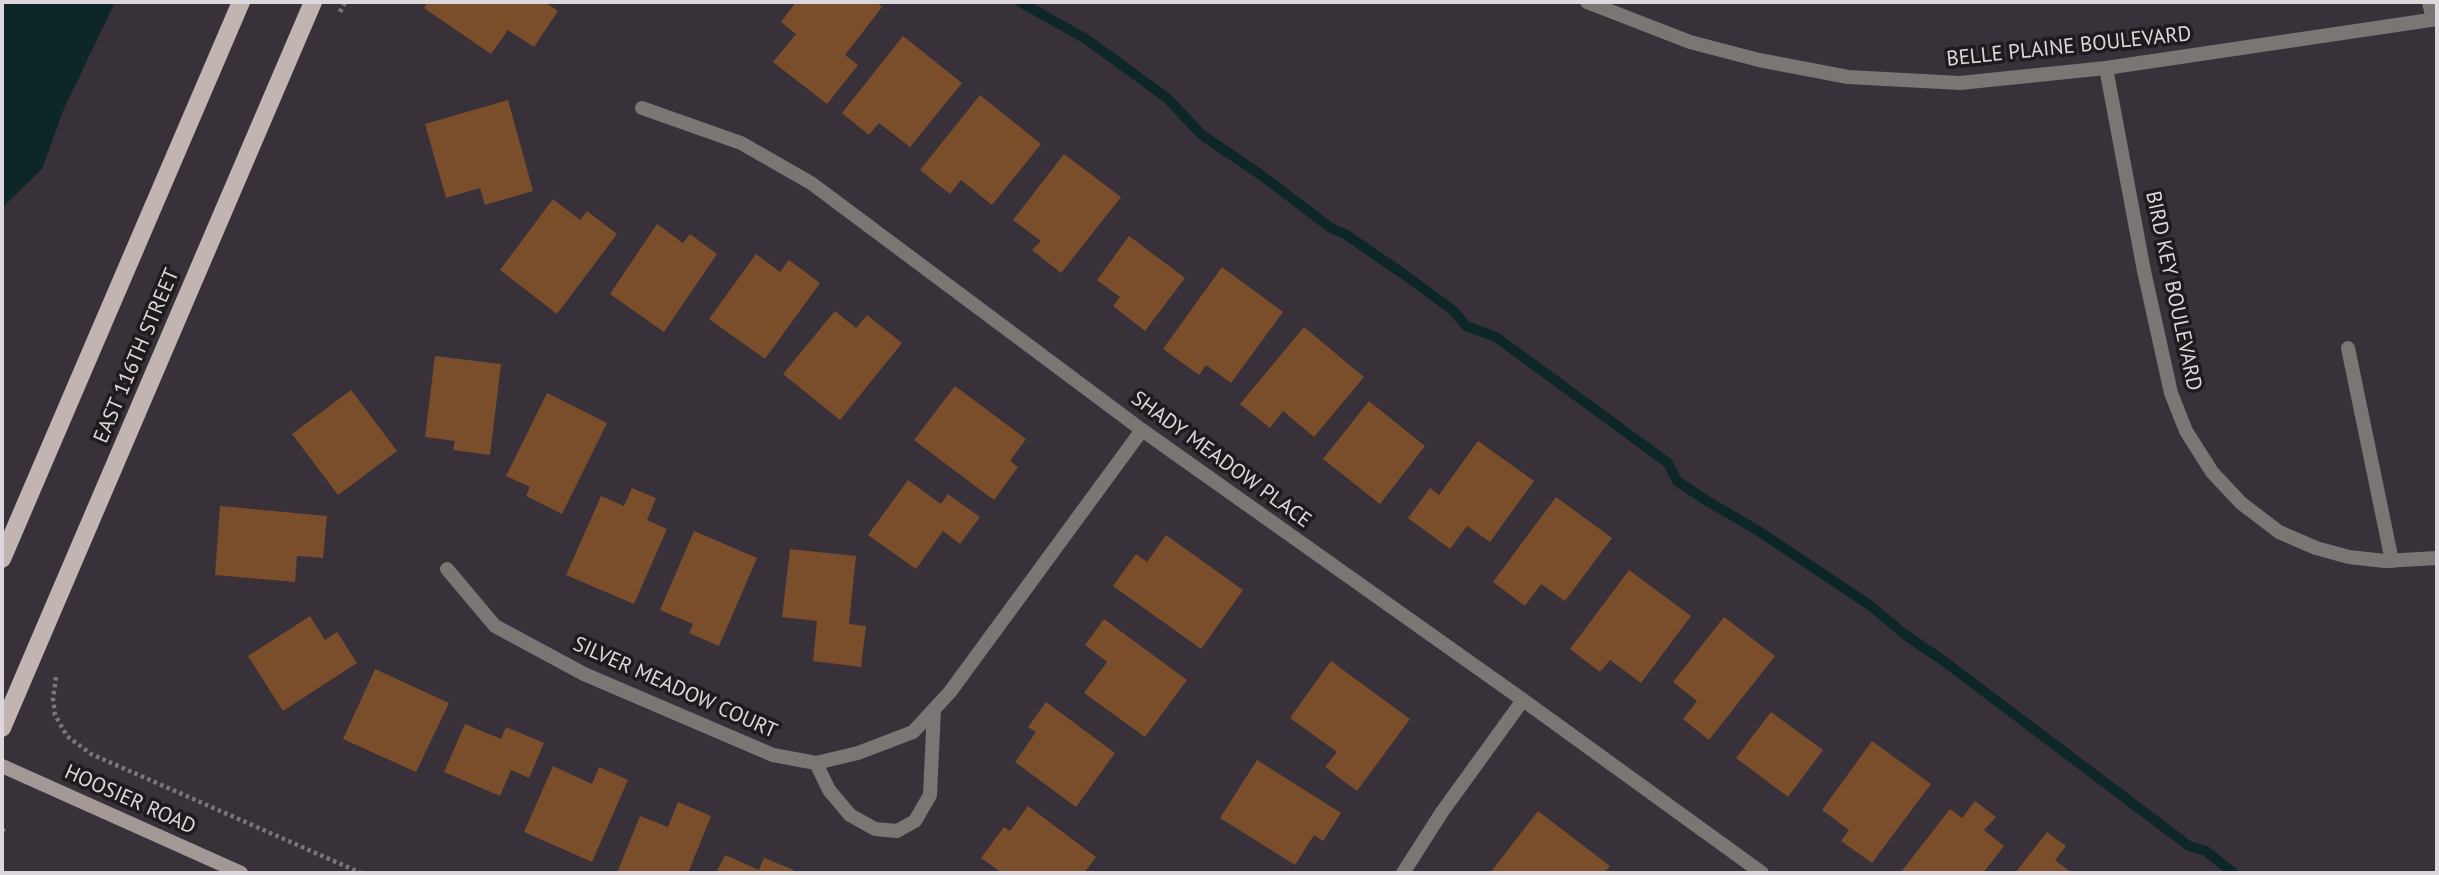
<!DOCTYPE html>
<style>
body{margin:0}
#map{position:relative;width:2439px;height:875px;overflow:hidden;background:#393139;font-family:"PT Sans",sans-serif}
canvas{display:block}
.frame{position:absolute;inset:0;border:4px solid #ddd8dd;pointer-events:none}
</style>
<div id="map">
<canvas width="2439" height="875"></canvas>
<div class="frame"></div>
</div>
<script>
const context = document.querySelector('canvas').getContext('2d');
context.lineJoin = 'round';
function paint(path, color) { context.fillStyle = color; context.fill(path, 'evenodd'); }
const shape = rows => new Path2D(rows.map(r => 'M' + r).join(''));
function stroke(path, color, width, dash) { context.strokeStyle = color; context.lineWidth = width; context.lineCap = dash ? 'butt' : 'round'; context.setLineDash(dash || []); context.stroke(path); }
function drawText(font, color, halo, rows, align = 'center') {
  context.font = font + ' "PT Sans",sans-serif'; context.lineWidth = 7; context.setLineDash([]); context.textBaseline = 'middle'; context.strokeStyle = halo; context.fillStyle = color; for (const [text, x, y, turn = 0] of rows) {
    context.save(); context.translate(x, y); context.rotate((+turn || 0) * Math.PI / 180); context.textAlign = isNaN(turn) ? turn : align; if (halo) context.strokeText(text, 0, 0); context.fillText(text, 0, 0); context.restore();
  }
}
paint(shape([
 [2,2,115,2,63,111,42,169,5,205,2,211]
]), '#0d2627');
stroke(shape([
 [1020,2,1086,39,1167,98,1202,135,1261,175,1331,228,1345,234,1402,273,1454,311,1466,326,1496,337,1668,463,1677,481,1707,501,1757,530,1871,606,1904,634,1941,659,2189,846,2206,851,2233,873]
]), '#0d2627', 10);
paint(shape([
 [428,2,545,2,558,11,534,47,508,30,491,54,424,8],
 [796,2,876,2,882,7,845,55,858,65,827,104,773,62,796,34,781,22],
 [903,36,962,83,910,147,879,123,869,135,842,113],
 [980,95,1041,144,992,205,961,180,950,194,920,170],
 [508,100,533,191,485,205,480,188,446,198,425,124],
 [1064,154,1121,197,1061,273,1032,250,1041,241,1013,220],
 [553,199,580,220,587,211,617,234,557,314,500,270],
 [657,224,683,243,690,234,717,254,664,332,610,294],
 [1129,236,1185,278,1145,331,1113,306,1120,297,1097,280],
 [756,254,780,272,789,260,820,283,765,359,709,319],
 [1222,267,1283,312,1231,383,1206,365,1199,375,1163,349],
 [835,311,856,328,867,315,902,343,840,420,783,374],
 [1304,327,1364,377,1314,437,1283,411,1270,428,1240,404],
 [435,356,501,364,490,455,453,450,455,441,425,437],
 [955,386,1026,439,1010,461,1018,467,994,500,914,440],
 [351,390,397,451,338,495,292,434],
 [547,393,607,423,562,514,526,496,530,487,506,476],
 [1369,401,1425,446,1380,504,1323,459],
 [1478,441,1534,481,1490,542,1467,526,1450,549,1408,518,1430,488,1439,495],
 [908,480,941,504,948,494,980,517,960,544,943,531,916,569,868,535],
 [632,488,656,498,647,520,667,529,634,604,566,575,601,496,624,506],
 [1556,497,1612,538,1565,601,1541,584,1525,606,1493,582],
 [220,506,327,516,323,558,297,556,295,582,215,575],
 [694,531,757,558,719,646,689,633,693,624,660,610],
 [1166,535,1243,590,1201,649,1113,586,1136,554,1147,562],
 [790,549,856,556,849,624,866,626,861,667,813,661,817,621,782,617],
 [1629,570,1691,616,1641,683,1610,660,1600,672,1570,649],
 [310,616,325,640,337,632,357,663,283,711,248,656],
 [1724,617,1775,656,1709,740,1683,719,1697,701,1673,682],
 [1104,619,1187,680,1145,737,1084,693,1107,662,1085,645],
 [1331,661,1410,719,1357,791,1325,767,1337,752,1290,718],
 [375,669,449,703,416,772,343,739],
 [1046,702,1115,753,1076,807,1015,762,1036,732,1028,727],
 [1771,712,1823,750,1788,797,1736,758],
 [465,724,501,739,506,727,544,743,529,778,511,770,500,796,444,772],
 [1872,741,1931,784,1872,863,1841,841,1849,830,1822,810],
 [1257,760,1341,813,1323,841,1314,835,1295,865,1220,818],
 [553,766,592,784,599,767,628,780,592,862,524,832],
 [1975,801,1996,817,1984,830,2004,846,1983,873,1901,872,1950,809,1962,818],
 [678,802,711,816,688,873,617,873,640,816,668,827],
 [1028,806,1096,857,1084,873,1002,873,981,858,1004,827,1010,831],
 [1538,811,1610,866,1604,873,1490,873],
 [2047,832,2066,846,2055,860,2072,873,2015,873],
 [725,855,759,870,764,858,794,870,792,873,716,873]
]), '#7a4d2b');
stroke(shape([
 [340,12,345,2],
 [56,677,53,699,55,715,67,736,91,754,361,873],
 [2,831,7,826]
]), '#7c767c', 4.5, [3.5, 3.5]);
stroke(shape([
 [2348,348,2392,561]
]), '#7b7573', 14);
stroke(shape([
 [1587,2,1690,42,1759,60,1848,77,1960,83,2106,68,2437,19],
 [2429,2,2433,20],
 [2106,68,2144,271,2171,393,2186,431,2212,472,2241,503,2279,532,2316,548,2349,557,2385,561,2437,558],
 [642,108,741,143,811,183,1142,430,1523,700,1762,873],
 [447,569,495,626,584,674,773,755,816,763,858,753,913,732,950,692,1142,430],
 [816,763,829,790,850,815,875,829,897,831,915,821,930,795,934,709],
 [1403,873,1442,812,1523,700]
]), '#7b7573', 14);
stroke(shape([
 [2,766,241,873]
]), '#a29896', 14);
stroke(shape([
 [2,559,241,2],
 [2,728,313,2]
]), '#c1b4b1', 18);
drawText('21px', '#ddd8dd', '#1e1a1e', [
 ["BELLE PLAINE BOULEVARD",2069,47,-6],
 ["BIRD KEY BOULEVARD",2173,291,78],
 ["EAST 116TH STREET",137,356,-67],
 ["SHADY MEADOW PLACE",1221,460,36],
 ["SILVER MEADOW COURT",675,688,24],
 ["HOOSIER ROAD",130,800,24]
]);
</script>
